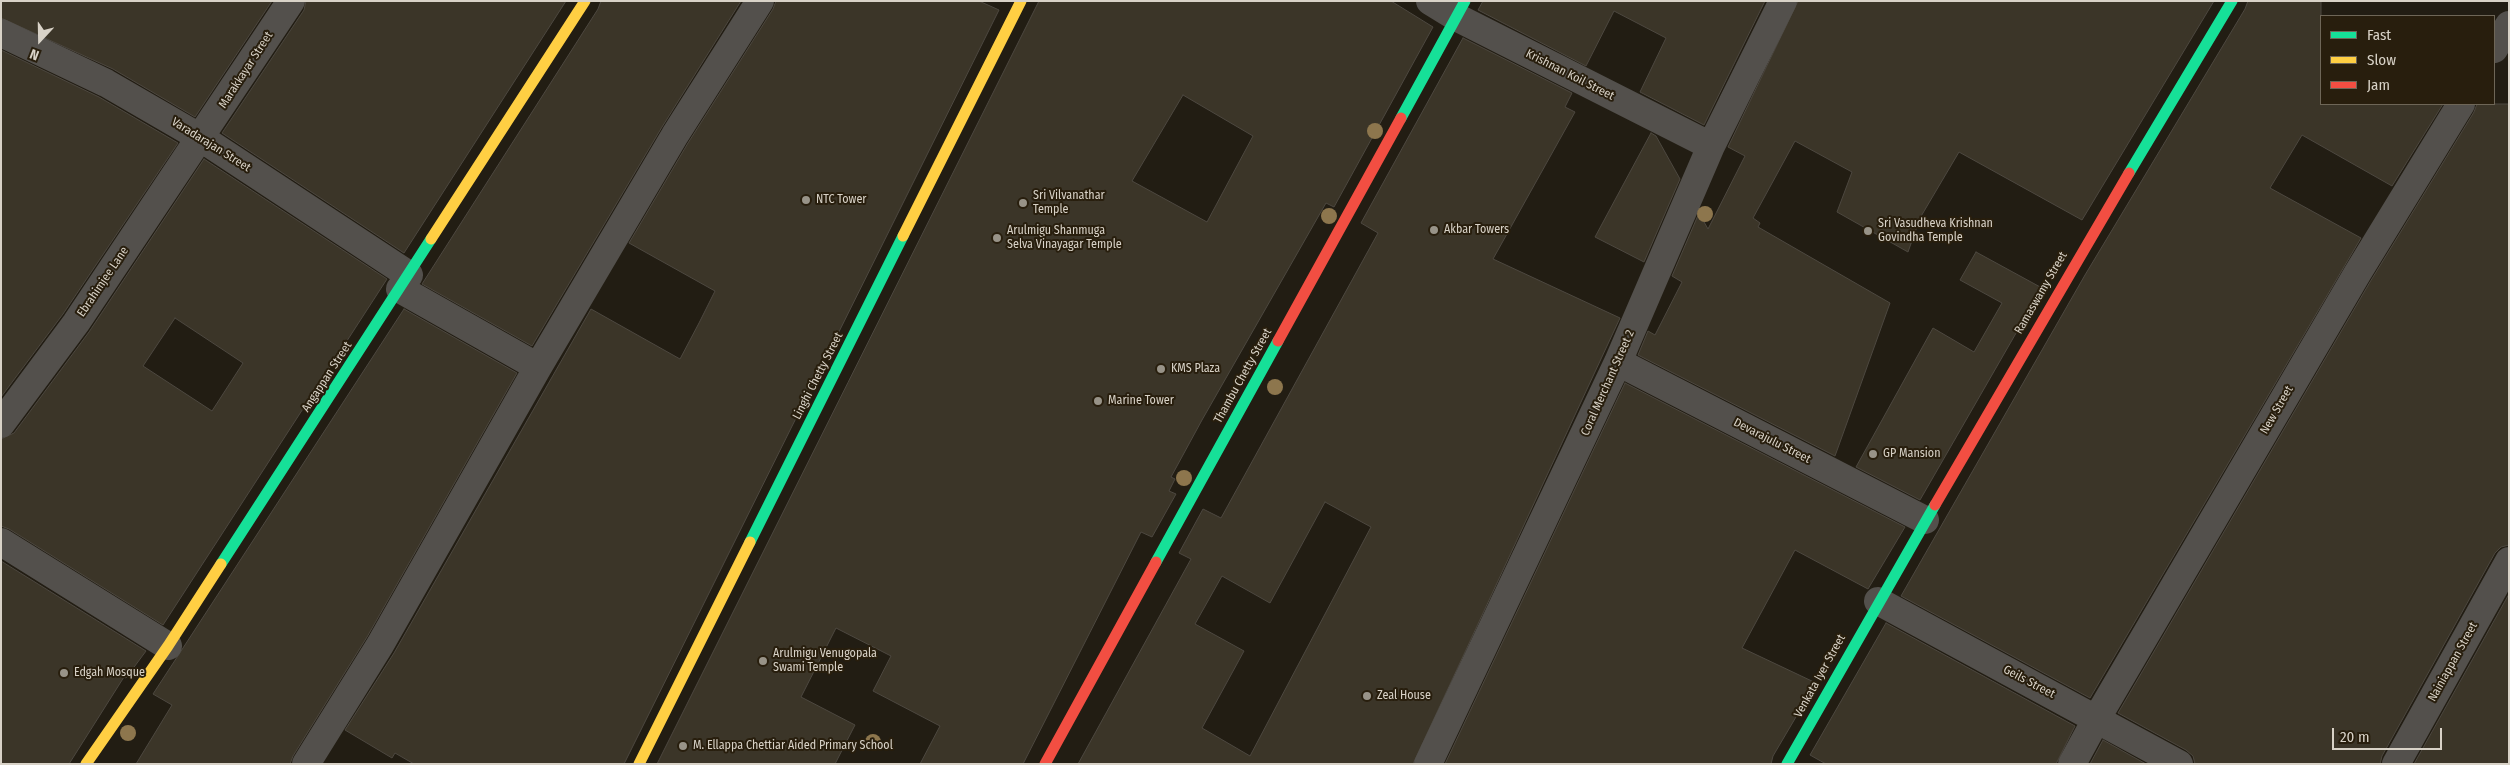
<!DOCTYPE html>
<style>
body{margin:0}
#map{position:relative;width:2510px;height:765px;overflow:hidden;background:#221d13;font-family:"Fira Sans Condensed",sans-serif}
canvas{display:block}
.frame{position:absolute;inset:0;border:2px solid #d8d2c7;pointer-events:none}
.legend{position:absolute;left:2320px;top:15px;width:175px;height:90px;box-sizing:border-box;background:#281e0d;border:1px solid #6e6657;margin:0;padding:6px 9px;list-style:none;font-size:15px;color:#d8d2c7}
.legend li{display:flex;align-items:center;gap:10px;height:25px}
.legend b{width:25px;border:1px solid #6e6657}
.north{position:absolute;left:15px;top:15px;width:50px;height:50px;-webkit-text-stroke:4px #281e0d;paint-order:stroke;rotate:201deg;font-size:14px;font-weight:700;line-height:20px;text-align:center;color:#d8d2c7}
.north::after{content:'';display:block;margin:auto;width:18px;height:22px;background:#d8d2c7;clip-path:polygon(50% 0,100% 100%,50% 72%,0 100%)}
.scale{position:absolute;left:2332px;top:728px;width:110px;height:22px;box-sizing:border-box;border:2px solid #d8d2c7;border-top:0;padding-left:6px;font-size:15px;line-height:18px;white-space:nowrap;color:#d8d2c7;-webkit-text-stroke:4px #281e0d;paint-order:stroke}
</style>
<div id="map">
<canvas width="2510" height="765"></canvas>
<div class="frame"></div>
<ul class="legend">
<li><b style="height:6px;background:#16e098"></b>Fast</li>
<li><b style="height:6px;background:#ffcf43"></b>Slow</li>
<li><b style="height:6px;background:#f24e42"></b>Jam</li>
</ul>
<div class="north">N</div>
<div class="scale">20 m</div>
</div>
<script>
const context = document.querySelector('canvas').getContext('2d');
context.lineJoin = 'round';
function paint(path, color) { context.fillStyle = color; context.fill(path, 'evenodd'); }
const shape = rows => new Path2D(rows.map(r => 'M' + r).join(''));
function stroke(path, color, width, dash) { context.strokeStyle = color; context.lineWidth = width; context.lineCap = dash ? 'butt' : 'round'; context.setLineDash(dash || []); context.stroke(path); }
function drawText(font, color, halo, rows, align = 'center') {
  context.font = font + ' "Fira Sans Condensed",sans-serif'; context.lineWidth = 4; context.setLineDash([]); context.textBaseline = 'middle'; context.strokeStyle = halo; context.fillStyle = color; for (const [text, x, y, turn = 0] of rows) {
    context.save(); context.translate(x, y); context.rotate((+turn || 0) * Math.PI / 180); context.textAlign = isNaN(turn) ? turn : align; if (halo) context.strokeText(text, 0, 0); context.fillText(text, 0, 0); context.restore();
  }
}
const building = shape([
 [1,1,272,1,195,117,113,69,1,18,1,1],
 [306,1,566,1,404,253,222,133,304,10,306,1],
 [601,1,741,1,662,127,532,346,422,284,598,9,601,1],
 [776,1,979,1,999,10,624,764,414,764,395,753,392,758,345,730,394,653,591,309,680,359,699,323,715,291,629,243,688,143,773,9,776,1],
 [1039,1,1391,1,1433,27,1334,207,1326,203,1202,420,1171,477,1175,479,1169,491,1176,494,1152,537,1141,532,1023,764,920,764,940,726,873,691,891,656,836,628,801,697,855,725,835,764,657,764,1039,1],
 [1183,95,1253,136,1207,222,1132,181,1183,95],
 [1483,1,1765,1,1704,125,1640,92,1666,38,1614,11,1586,66,1478,10,1483,1],
 [1798,1,2214,1,2082,220,1959,152,1920,218,1908,252,1837,212,1852,172,1795,141,1753,218,1760,223,1758,227,1890,303,1835,456,1638,355,1648,331,1655,335,1682,282,1672,276,1699,213,1708,229,1745,156,1728,147,1798,1],
 [2248,1,2321,1,2321,104,2443,104,2392,186,2302,135,2270,188,2361,238,2090,698,1901,596,2085,275,2245,9,2248,1],
 [1463,38,1572,93,1565,107,1575,112,1493,259,1620,318,1413,764,1078,764,1191,559,1179,553,1203,509,1221,518,1378,233,1361,223,1463,38],
 [1325,502,1371,527,1250,756,1202,728,1244,651,1195,624,1222,576,1270,603,1325,502],
 [1,50,99,97,178,143,63,314,1,397,1,50],
 [2477,104,2509,104,2509,545,2501,547,2495,553,2382,756,2380,764,2195,764,2193,756,2186,750,2118,713,2370,282,2474,112,2477,104],
 [1651,133,1656,136,1680,179,1644,262,1595,237,1651,133],
 [204,159,387,279,163,625,9,529,1,526,1,439,14,433,89,332,204,159],
 [175,318,243,363,212,411,143,366,175,318],
 [1976,252,2042,288,1920,500,1856,467,1933,328,1974,352,2002,303,1960,280,1976,252],
 [404,309,517,373,367,637,293,756,290,764,136,764,172,705,153,694,404,309],
 [1625,383,1905,527,1868,589,1795,550,1742,648,1816,683,1773,756,1771,764,1445,764,1625,383],
 [1,561,146,651,126,678,124,677,69,764,1,764,1,561],
 [2509,594,2509,764,2414,764,2509,594],
 [1886,623,2075,726,2056,764,1826,764,1810,755,1886,623],
 [2103,740,2146,764,2090,764,2103,740]
]);
paint(building, '#3b3528');
stroke(building, '#4d4840', 1);
stroke(shape([
 [1430,1,1456,17,1711,146],
 [1,33,106,83,201,138,409,275],
 [2494,49,2509,25],
 [400,289,538,367],
 [1618,362,1925,520],
 [1,424,76,323,291,1],
 [1,542,168,646],
 [1878,601,2179,764],
 [306,764,380,645,538,367,675,135,760,1],
 [1428,764,1618,362,1711,146,1783,1],
 [2072,764,2097,718,2357,274,2461,104],
 [2396,764,2509,561]
]), '#53504c', 28);
stroke(shape([
 [1401,118,1465,1],
 [2129,173,2232,1],
 [750,542,903,236],
 [1156,562,1278,341],
 [221,564,431,239],
 [1787,764,1935,505]
]), '#16e098', 11);
stroke(shape([
 [903,236,1021,1],
 [431,239,585,1],
 [86,764,168,646,221,564],
 [639,764,750,542]
]), '#ffcf43', 11);
stroke(shape([
 [1278,341,1401,118],
 [1935,505,2129,173],
 [1045,764,1156,562]
]), '#f24e42', 11);
context.fillStyle = '#8d764d';
for (const [x, y] of [
 [1375,131],
 [1705,214],
 [1329,216],
 [1275,387],
 [1184,478],
 [128,733],
 [873,742]
]) { context.beginPath(); context.arc(x, y, 8, 0, 2 * Math.PI); context.fill(); }
for (const [x, y, r, color] of [
 [806,200,5,"#989388"],
 [1023,203,5,"#989388"],
 [1434,230,5,"#989388"],
 [1868,231,5,"#989388"],
 [997,238,5,"#989388"],
 [1161,369,5,"#989388"],
 [1098,401,5,"#989388"],
 [1873,454,5,"#989388"],
 [763,661,5,"#989388"],
 [64,673,5,"#989388"],
 [1367,696,5,"#989388"],
 [683,746,5,"#989388"]
]) { const dot = new Path2D(); dot.arc(x, y, r, 0, 2 * Math.PI); context.fillStyle = color; context.fill(dot); stroke(dot, '#281e0d', 2); }
drawText('12px', '#d8d2c7', '#281e0d', [
 ["Marakkayar Street",246,70,-57],
 ["Krishnan Koil Street",1570,75,27],
 ["Varadarajan Street",211,145,32],
 ["Ebrahimjee Lane",103,282,-56],
 ["Ramaswamy Street",2041,293,-60],
 ["Linghi Chetty Street",818,376,-63],
 ["Thambu Chetty Street",1243,376,-61],
 ["Angappan Street",327,377,-57],
 ["Coral Merchant Street 2",1608,383,-66],
 ["New Street",2277,410,-60],
 ["Devarajulu Street",1772,441,27],
 ["Nainiappan Street",2453,662,-61],
 ["Venkata Iyer Street",1820,676,-61],
 ["Geils Street",2029,682,28]
]);
drawText('12px', '#d8d2c7', '#281e0d', [
 ["Sri Vilvanathar",1033,196],
 ["Temple",1033,210],
 ["NTC Tower",816,200],
 ["Sri Vasudheva Krishnan",1878,224],
 ["Govindha Temple",1878,238],
 ["Akbar Towers",1444,230],
 ["Arulmigu Shanmuga",1007,231],
 ["Selva Vinayagar Temple",1007,245],
 ["KMS Plaza",1171,369],
 ["Marine Tower",1108,401],
 ["GP Mansion",1883,454],
 ["Arulmigu Venugopala",773,654],
 ["Swami Temple",773,668],
 ["Edgah Mosque",74,673],
 ["Zeal House",1377,696],
 ["M. Ellappa Chettiar Aided Primary School",693,746]
], 'left');
</script>
